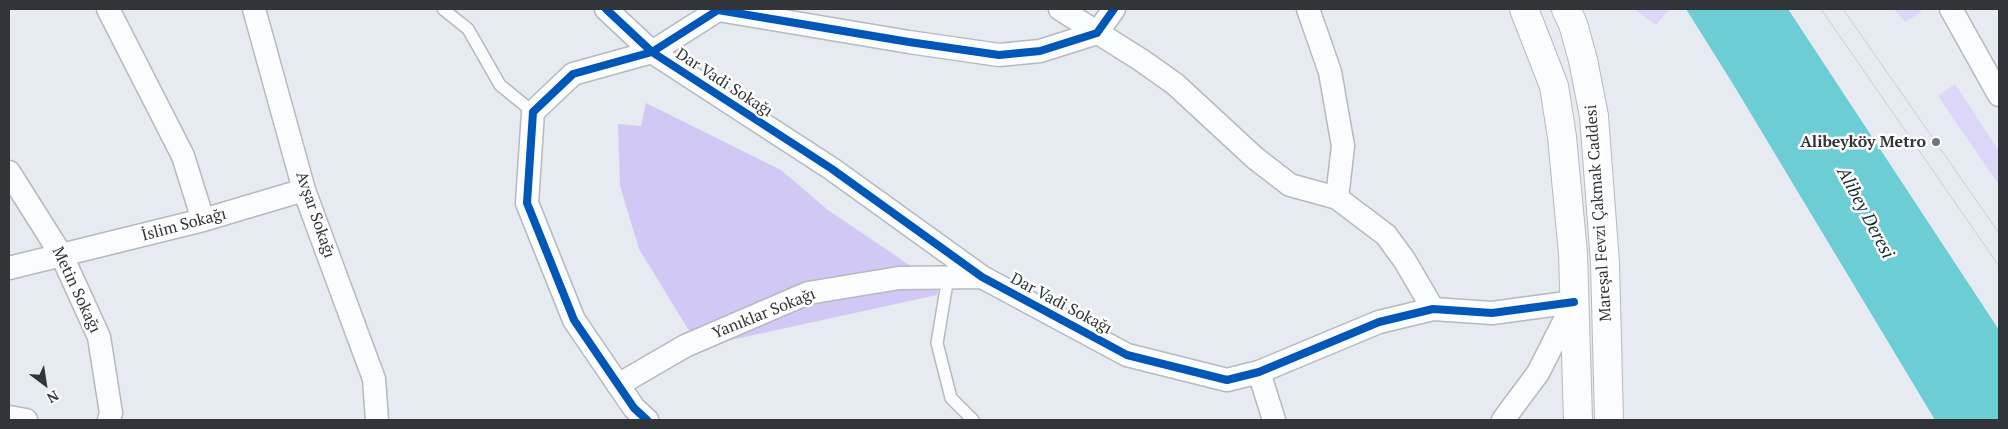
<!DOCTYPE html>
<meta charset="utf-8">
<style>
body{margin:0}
#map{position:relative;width:2008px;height:429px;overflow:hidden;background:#e6ebf1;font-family:"PT Serif",serif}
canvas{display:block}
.frame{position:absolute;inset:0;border:10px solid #313539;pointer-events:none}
.north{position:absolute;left:20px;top:359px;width:50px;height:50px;-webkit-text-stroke:4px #fff;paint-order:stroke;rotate:149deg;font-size:14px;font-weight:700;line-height:20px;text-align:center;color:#313539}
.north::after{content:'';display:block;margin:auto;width:18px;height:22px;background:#313539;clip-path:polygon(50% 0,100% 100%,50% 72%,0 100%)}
</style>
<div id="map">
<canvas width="2008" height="429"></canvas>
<div class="frame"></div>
<div class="north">N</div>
</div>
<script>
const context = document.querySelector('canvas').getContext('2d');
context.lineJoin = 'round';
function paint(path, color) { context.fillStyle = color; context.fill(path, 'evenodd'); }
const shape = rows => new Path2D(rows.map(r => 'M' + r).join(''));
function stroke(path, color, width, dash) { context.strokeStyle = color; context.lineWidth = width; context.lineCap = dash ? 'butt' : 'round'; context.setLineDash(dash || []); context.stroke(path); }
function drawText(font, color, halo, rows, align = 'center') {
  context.font = font + ' "PT Serif",serif'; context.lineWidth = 5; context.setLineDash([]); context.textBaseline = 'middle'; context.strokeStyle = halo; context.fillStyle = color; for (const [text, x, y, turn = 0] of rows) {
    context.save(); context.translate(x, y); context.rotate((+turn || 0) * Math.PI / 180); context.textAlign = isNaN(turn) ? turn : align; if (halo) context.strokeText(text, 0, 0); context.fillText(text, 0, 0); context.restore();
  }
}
paint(shape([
 [1634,9,1670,9,1656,25],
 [1894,9,1922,9,1920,13,1905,22],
 [1955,84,1999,151,1999,185,1938,96]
]), '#dcd7f8');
paint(shape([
 [646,103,781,170,828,210,939,285,937,295,699,347,639,249,620,186,618,124,641,126]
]), '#d2c8f6');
paint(shape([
 [1686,9,1788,9,1999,330,1999,420,1935,420,1733,84]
]), '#6cced4');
const lane = shape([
 [443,9,468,29,500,85,533,112],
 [948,277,937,343,951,398,973,420]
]);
const street = shape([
 [108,9,183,156,203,220],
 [254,9,304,190,374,379,377,420],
 [606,9,652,52,832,169,982,277,1127,355,1227,380,1259,372,1379,322,1433,309,1492,313,1574,302],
 [1060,9,1141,60,1175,84,1255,158,1290,185,1337,198,1386,235,1405,261,1433,309],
 [1308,9,1330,72,1343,146,1337,198],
 [1951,9,1999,95],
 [9,172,62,256,99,337,111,413,109,420],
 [9,268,203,220,304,190],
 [1259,372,1274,420],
 [618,385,685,346,808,293,899,278,982,277],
 [9,417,26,420],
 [647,420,634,408,574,320,527,203,533,112,573,74,652,52,718,10,909,42,999,55,1040,51,1097,33,1114,9],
 [1503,420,1538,373,1574,302]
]);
const primary = shape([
 [1524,9,1554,86,1562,137,1573,253,1578,420],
 [1566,9,1573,24,1583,60,1594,116,1605,263,1609,420]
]);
stroke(lane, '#b6b9bd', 14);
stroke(street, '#b6b9bd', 25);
stroke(primary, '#b6b9bd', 30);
stroke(lane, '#fbfcfd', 11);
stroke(street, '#fbfcfd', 22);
stroke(primary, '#fbfcfd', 28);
stroke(shape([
 [1821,9,1999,266],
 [1843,9,1999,233]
]), '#cbcccd', 1);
stroke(shape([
 [606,9,652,52,832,169,982,277,1127,355,1227,380,1259,372,1379,322,1433,309,1492,313,1574,302],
 [647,420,634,408,574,320,527,203,533,112,573,74,652,52,718,10,909,42,999,55,1040,51,1097,33,1114,9]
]), '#0057b8', 8);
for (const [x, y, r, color] of [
 [1936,142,5,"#707579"]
]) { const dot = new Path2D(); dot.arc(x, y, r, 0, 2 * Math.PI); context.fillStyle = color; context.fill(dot); stroke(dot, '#fff', 2); }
drawText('16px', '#313539', '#fff', [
 ["Dar Vadi Sokağı",724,83,33],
 ["Mareşal Fevzi Çakmak Caddesi",1599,213,-94],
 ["Avşar Sokağı",315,215,71],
 ["İslim Sokağı",184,225,-15],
 ["Metin Sokağı",76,290,65],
 ["Dar Vadi Sokağı",1061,304,28],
 ["Yanıklar Sokağı",764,314,-22]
]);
drawText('bold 16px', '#313539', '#fff', [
 ["Alibeyköy Metro",1926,142]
], 'right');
drawText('italic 18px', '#172e2f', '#fff', [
 ["Alibey Deresi",1865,213,62]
]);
</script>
